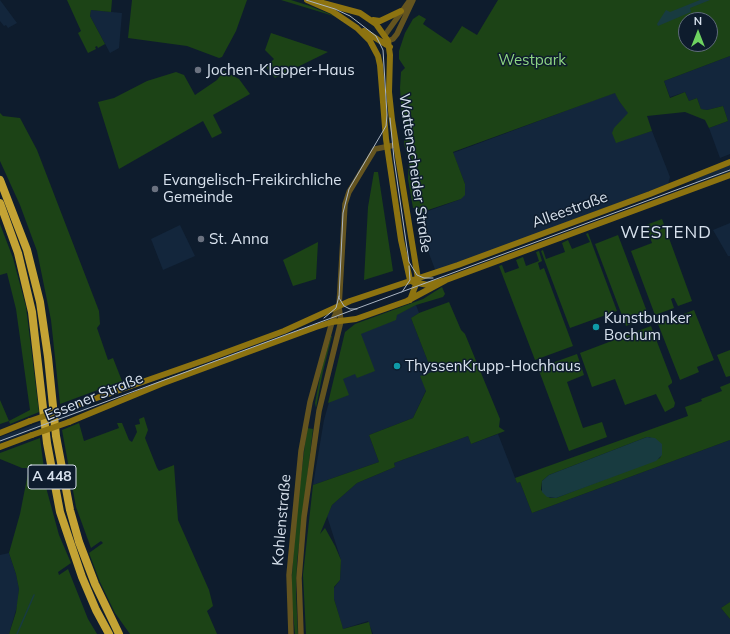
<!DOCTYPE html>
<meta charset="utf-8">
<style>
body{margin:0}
#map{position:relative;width:730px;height:634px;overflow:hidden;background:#0e1c2d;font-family:Mulish,sans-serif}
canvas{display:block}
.north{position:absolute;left:678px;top:12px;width:40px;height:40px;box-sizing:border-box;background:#0e1c2d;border:1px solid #5f6b7a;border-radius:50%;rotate:0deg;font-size:11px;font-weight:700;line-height:16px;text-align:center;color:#d8e2ee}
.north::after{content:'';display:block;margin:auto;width:14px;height:18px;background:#6ed360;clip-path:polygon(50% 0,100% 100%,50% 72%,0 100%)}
</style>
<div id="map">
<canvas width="730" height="634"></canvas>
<div class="north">N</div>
</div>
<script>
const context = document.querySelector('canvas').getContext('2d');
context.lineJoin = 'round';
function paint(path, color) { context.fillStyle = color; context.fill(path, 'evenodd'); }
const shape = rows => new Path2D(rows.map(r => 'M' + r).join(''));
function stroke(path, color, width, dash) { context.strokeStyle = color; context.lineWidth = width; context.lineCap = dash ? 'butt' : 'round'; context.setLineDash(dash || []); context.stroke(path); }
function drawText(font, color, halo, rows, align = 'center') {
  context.font = font + ' Mulish,sans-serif'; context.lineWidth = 3; context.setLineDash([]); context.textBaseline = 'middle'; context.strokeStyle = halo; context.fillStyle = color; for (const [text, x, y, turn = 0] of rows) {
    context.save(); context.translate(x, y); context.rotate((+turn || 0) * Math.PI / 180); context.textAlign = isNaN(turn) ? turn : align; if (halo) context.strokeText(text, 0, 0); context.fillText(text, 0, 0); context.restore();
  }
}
paint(shape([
 [0,0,17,23,8,28,6,25,4,26,0,21],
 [91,10,122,13,119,48,110,53,90,16],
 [730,56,730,154,720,158,709,128,728,121,723,106,707,110,701,109,697,98,689,101,685,92,670,97,664,81],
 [616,92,619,101,629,113,615,128,616,142,652,131,670,177,668,184,436,272,425,243,420,214,461,199,465,184,453,153],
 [730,165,730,172,696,183,695,179],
 [730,223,730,256,728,256,713,230],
 [180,225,195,256,163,270,151,239],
 [416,305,419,313,411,318,432,372,426,390,413,418,369,435,379,462,313,485,324,420,347,338],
 [88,405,89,409,0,443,0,437],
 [498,434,517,483,520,482,532,513,730,440,730,602,721,608,730,619,730,634,373,634,368,621,343,629,334,599,334,588,340,580,341,560,327,516,332,505,357,483,395,467,394,463,468,436,471,444],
 [9,553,16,574,19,589,18,603,9,634,0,634,0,555]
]), '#13263c');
paint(shape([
 [67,0,112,0,111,12,91,10,90,16,105,44,98,48,97,46,95,47,96,49,88,53,78,33,81,31],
 [132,0,247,0,236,31,222,57,219,58,187,46,128,38],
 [281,0,291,0,310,6,337,17],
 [498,0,730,0,730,56,664,81,670,98,685,92,689,101,697,98,701,109,707,110,723,106,728,121,709,128,705,120,685,112,647,116,652,131,616,143,612,133,614,128,628,113,619,101,615,93,453,152,465,184,465,195,461,199,416,214,415,208,413,208,408,179,409,160,404,144,405,130,402,117,400,88,401,72,405,68,399,59,399,51,405,33,413,19,419,15,426,19,423,24,451,43,462,26,477,35],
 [686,20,710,20,710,44,686,44],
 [271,33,328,52,275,78,266,67,274,59,265,50],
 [224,71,239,79,250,94,213,115,222,133,212,138,203,121,119,169,98,102,114,98,147,81,176,72,184,75,195,95,217,80],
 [0,113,3,116,20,118,37,150,99,311,100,324,97,328,108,360,113,358,122,381,60,404,51,320,37,251,20,205,0,161],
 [374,172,378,172,393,271,364,280,368,207],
 [662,219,692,301,678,306,674,298,673,298,671,299,674,308,655,315,631,251,652,243,646,225],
 [0,224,13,258,26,307,39,412,10,424,9,421,0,424,0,400,9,421,30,410,16,309,7,273,0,275],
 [588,233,617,311,570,328,541,251,543,250,546,259,565,252,562,243,568,240,572,249,590,242,586,234],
 [618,235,649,317,626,326,595,244],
 [318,242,316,279,293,286,283,260],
 [539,251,542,261,538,263,540,270,544,268,573,346,535,360,499,266,502,265,505,273,519,268,516,260,523,257,526,266,539,261,536,252],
 [442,287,445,294,443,297,416,305,397,315,396,320,361,334,375,371,357,378,355,374,343,379,349,395,328,403,345,332,355,324,423,299],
 [449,302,461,330,465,334,500,419,499,427,505,431,471,444,468,436,394,463,395,467,357,483,332,505,320,534,325,528,335,546,341,560,340,580,334,587,334,599,342,625,343,629,369,622,372,634,306,634,303,575,313,485,379,462,369,435,413,418,426,391,420,376,432,372,411,318,419,313],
 [694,310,714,360,697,367,699,372,680,380,658,324],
 [651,326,672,381,672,383,668,386,675,403,674,407,665,412,656,394,625,405,615,379,592,387,580,353],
 [331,336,332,336,323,371,316,408,315,403,321,371],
 [730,350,730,376,726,377,717,355],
 [577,354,584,375,567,382,583,428,602,422,607,437,569,451,538,368],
 [730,383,730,440,532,513,520,482,517,483,515,478,688,416,685,407,702,401,701,399,722,391,720,387],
 [647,437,650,437,662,453,660,458,556,498,550,498,541,490,542,481,549,475],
 [144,417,148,430,145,438,157,468,159,471,174,465,178,520,209,590,213,606,207,611,217,634,130,634,115,613,100,582,89,553,103,543,101,541,91,548,76,507,62,430,79,423,84,441,119,428,117,423,122,423,129,440,132,442,137,432,135,425,140,424,139,419],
 [307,428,313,429,297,562,296,593,298,634,295,634,291,593,292,575,296,516],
 [40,438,47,491,59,535,71,563,58,572,59,575,68,569,88,619,97,634,9,634,16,612,19,589,16,574,9,553,20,514,29,468,22,468,0,459,0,453],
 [730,602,730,619,721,608]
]), '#1c4316');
paint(shape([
 [700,0,710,0,690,8,691,12,658,26,657,24,666,10,670,12],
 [647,437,655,438,662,444,662,455,656,461,556,498,547,497,542,492,542,481,549,475]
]), '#183b40');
stroke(shape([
 [17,634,34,595]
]), '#183b40', 1.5);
stroke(shape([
 [385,35,410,0],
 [388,41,393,39,397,34,413,0],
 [291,634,289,575,301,451,310,402,332,322,339,306,345,204,349,192,375,149,395,145],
 [301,634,299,578,304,517,319,411,341,321,339,307]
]), '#64541f', 5.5);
stroke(shape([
 [307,0,332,11,357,28,370,41,378,56,380,65,386,139,401,240,410,280],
 [312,0,360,13,376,24,388,41,390,55,389,92,392,120,418,279,410,300],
 [373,20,380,21,401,11],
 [364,31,390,47],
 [413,282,428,285,446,280,730,175],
 [68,408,208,359,284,331,350,301,458,265,650,194,730,162],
 [69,422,161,384,316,327,332,322,356,319,407,301,446,280],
 [0,433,30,421],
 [0,447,32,435]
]), '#8d7310', 6);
stroke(shape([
 [0,180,27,250,40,302,48,357,56,436,70,510,79,542,95,584,119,634],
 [0,203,18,253,32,312,47,443,60,512,82,577,96,610,109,634]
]), '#c4a334', 8);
stroke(shape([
 [306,0,335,9,350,16,376,36,383,50,387,115,386,126,349,189,343,213,339,298,344,306,350,309,357,309],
 [390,118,394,159,409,262,417,275,424,278,433,278],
 [402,292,410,280,409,266],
 [324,318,336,308,339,296],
 [0,441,730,170]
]), '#abb6c3', 1);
stroke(shape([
 [30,421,68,408],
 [32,435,69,422]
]), '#8d7310', 6);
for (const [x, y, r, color] of [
 [198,70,4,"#6b7280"],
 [155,189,4,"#6b7280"],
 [201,239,4,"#6b7280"],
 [596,327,4,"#0f9aa8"],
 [397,366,4,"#0f9aa8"]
]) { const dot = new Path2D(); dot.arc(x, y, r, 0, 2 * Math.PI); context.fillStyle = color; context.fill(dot); stroke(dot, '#0e1c2d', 1.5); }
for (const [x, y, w] of [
 [52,477,48]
]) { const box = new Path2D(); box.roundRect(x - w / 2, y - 12, w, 24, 3); context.fillStyle = '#0e1c2d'; context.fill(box); stroke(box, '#d8e2ee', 1); }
drawText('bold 14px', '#d8e2ee', null, [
 ["A 448",52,477]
]);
drawText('15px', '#8ed583', '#0e1c2d', [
 ["Westpark",532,60]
]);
drawText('15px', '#d8e2ee', '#0e1c2d', [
 ["Jochen-Klepper-Haus",206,70],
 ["Evangelisch-Freikirchliche",163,180],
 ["Gemeinde",163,197],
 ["St. Anna",209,239],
 ["Kunstbunker",604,318],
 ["Bochum",604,335],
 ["ThyssenKrupp-Hochhaus",405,366]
], 'left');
drawText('15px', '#d8e2ee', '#0e1c2d', [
 ["Wattenscheider Straße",415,173,82],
 ["Alleestraße",570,210,-20],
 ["Essener Straße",94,397,-22],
 ["Kohlenstraße",282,520,-85]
]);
context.letterSpacing = '1px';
drawText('17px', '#d8e2ee', '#0e1c2d', [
 ["WESTEND",666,233]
]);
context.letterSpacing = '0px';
</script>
